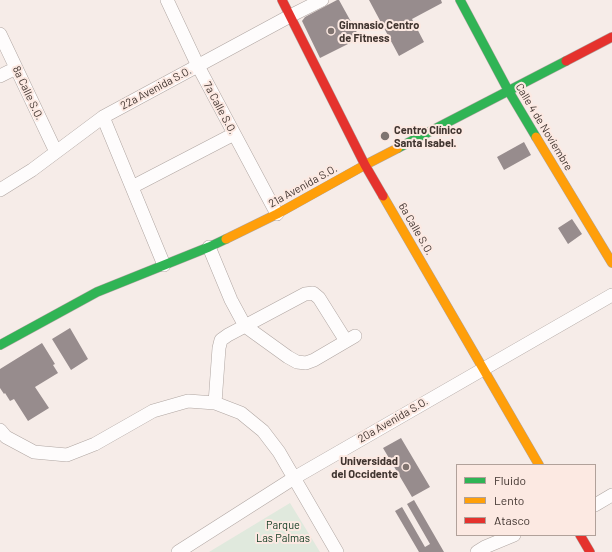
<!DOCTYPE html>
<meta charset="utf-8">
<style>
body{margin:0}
#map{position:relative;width:612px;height:552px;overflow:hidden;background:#f6ece8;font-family:Barlow,sans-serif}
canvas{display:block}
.legend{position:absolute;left:456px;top:464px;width:140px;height:72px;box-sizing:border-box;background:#fce9e2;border:1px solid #b1a19a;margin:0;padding:5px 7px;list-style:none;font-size:12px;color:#40342f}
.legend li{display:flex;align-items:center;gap:8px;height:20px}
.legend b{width:20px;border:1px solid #b1a19a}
</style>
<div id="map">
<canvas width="612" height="552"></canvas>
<ul class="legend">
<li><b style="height:5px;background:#30b455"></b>Fluido</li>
<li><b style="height:5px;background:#ff9f0a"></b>Lento</li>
<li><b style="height:5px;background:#e5322d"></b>Atasco</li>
</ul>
</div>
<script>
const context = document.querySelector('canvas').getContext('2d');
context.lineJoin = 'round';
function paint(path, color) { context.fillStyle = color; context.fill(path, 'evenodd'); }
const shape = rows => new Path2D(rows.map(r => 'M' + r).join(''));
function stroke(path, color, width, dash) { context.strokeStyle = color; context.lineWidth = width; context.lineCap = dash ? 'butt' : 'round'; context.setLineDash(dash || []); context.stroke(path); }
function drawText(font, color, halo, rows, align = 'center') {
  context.font = font + ' Barlow,sans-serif'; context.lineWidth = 4; context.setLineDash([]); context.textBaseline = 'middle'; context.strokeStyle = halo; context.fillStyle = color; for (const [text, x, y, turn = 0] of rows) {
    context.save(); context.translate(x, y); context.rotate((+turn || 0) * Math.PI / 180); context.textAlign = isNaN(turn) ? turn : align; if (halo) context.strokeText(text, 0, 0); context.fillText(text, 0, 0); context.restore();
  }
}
paint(shape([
 [290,503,320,552,209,552]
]), '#e0e9dd');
paint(shape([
 [337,0,339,0,360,38,320,58,302,21,305,17],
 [369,0,441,0,442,3,412,19,424,42,399,56],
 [524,142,531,155,504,170,497,157],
 [572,219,582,234,568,244,558,228],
 [70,328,88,359,71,370,52,339],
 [42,343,55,364,53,365,58,373,35,387,49,408,28,421,14,399,10,401,5,393,4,394,0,388,0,369],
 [401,438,430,487,412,497,383,448],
 [414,500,444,552,419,552,395,511,402,507,425,547,430,544,407,504]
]), '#978c8d');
const street = shape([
 [167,0,198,66,277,214],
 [0,34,56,152],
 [0,76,16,68],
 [103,117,164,265],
 [132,187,234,134],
 [0,190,32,170,103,117,290,16,322,0],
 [209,247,231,300,245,326,288,357,297,362,306,363,314,360,355,336],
 [215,403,219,348,221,340,228,335,245,326,305,294,313,293,319,298,346,341],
 [0,430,6,437,34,452,67,455,95,444,153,411,188,401,215,403,241,413,263,431,279,452,337,552],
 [595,505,612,495],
 [178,552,294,478,612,295],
 [477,552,485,547,514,535]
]);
const fast = shape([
 [460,0,508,90,536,137],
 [398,148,566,61],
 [0,345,97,292,209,247,226,239]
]);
const slow = shape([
 [536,137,612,263],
 [383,196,539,465],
 [226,239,277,214,365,165,398,148]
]);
const jam = shape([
 [282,0,365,165,383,196],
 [566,61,612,37],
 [580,535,590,552]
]);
stroke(street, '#afa5a1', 14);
stroke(fast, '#afa5a1', 10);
stroke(slow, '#afa5a1', 10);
stroke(jam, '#afa5a1', 10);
stroke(street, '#fefcfc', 13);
stroke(fast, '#30b455', 9);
stroke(slow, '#ff9f0a', 9);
stroke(jam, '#e5322d', 9);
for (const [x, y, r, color] of [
 [331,31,4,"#807470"],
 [385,136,5,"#807470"],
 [406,467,4,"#807470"]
]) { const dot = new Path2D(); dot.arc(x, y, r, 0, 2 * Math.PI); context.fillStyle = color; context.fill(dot); stroke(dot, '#fce9e2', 1.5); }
drawText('bold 11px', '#40342f', '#fce9e2', [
 ["Gimnasio Centro",339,25],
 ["de Fitness",339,38],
 ["Centro Clínico",394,130],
 ["Santa Isabel.",394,143],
 ["Universidad",398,461,"right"],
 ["del Occidente",398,474,"right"]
], 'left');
drawText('11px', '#40342f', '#fce9e2', [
 ["22a Avenida S.O.",156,88,-28],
 ["8a Calle S.O.",28,93,65],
 ["7a Calle S.O.",220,108,62],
 ["Calle 4 de Noviembre",544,127,59],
 ["21a Avenida S.O.",303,186,-29],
 ["6a Calle S.O.",416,229,60],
 ["20a Avenida S.O.",393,420,-30]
]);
drawText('11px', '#0c371d', '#fce9e2', [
 ["Parque",283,525],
 ["Las Palmas",283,538]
]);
</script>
